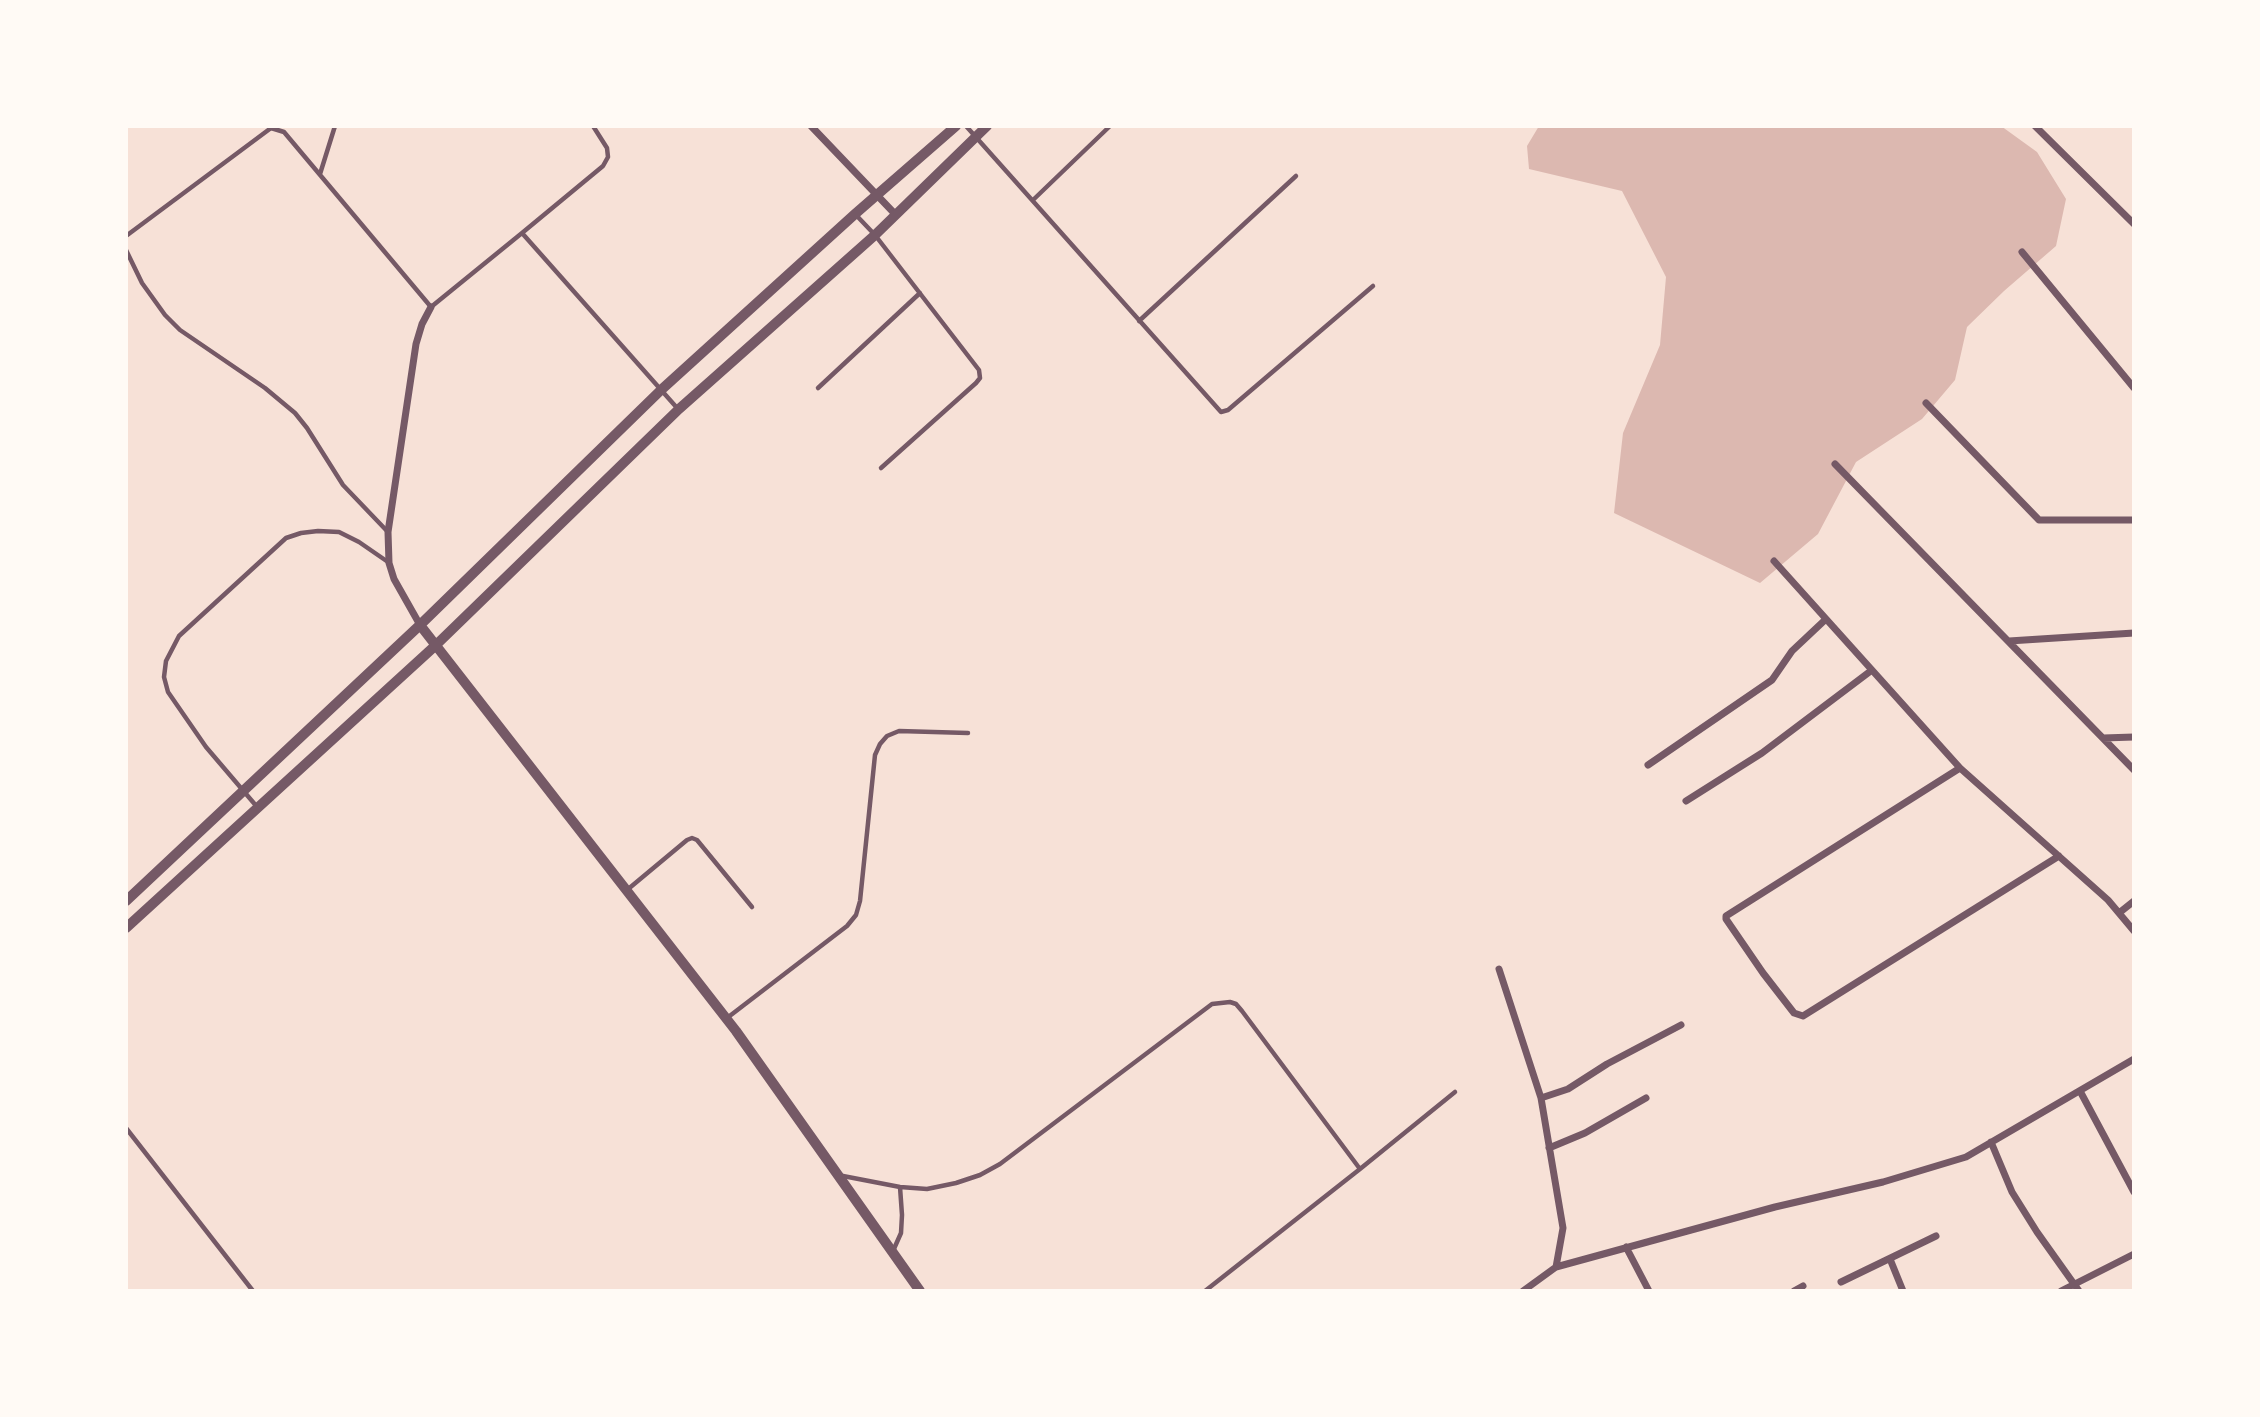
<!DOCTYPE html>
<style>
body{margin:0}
#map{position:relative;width:2260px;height:1417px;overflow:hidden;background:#f7e1d7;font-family:"Space Grotesk",sans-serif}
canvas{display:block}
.frame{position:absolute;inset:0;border:128px solid #fffaf5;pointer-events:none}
</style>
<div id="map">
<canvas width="2260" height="1417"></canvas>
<div class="frame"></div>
</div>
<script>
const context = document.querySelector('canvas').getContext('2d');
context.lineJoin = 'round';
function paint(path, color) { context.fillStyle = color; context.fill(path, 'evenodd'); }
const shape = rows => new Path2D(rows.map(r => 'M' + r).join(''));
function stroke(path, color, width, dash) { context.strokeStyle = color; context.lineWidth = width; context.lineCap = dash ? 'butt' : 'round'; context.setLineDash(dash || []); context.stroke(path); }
paint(shape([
 [1539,126,2001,126,2037,152,2066,199,2056,246,2004,291,1967,327,1955,380,1922,419,1856,462,1818,534,1760,583,1614,513,1623,433,1660,345,1666,277,1622,191,1529,169,1527,146]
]), '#dcb8b0');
stroke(shape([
 [593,126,607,148,608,157,603,166,522,233,678,409],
 [966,126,1221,412,1228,410,1373,286],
 [320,174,335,126],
 [1033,200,1110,126],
 [856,215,875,235,979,370,980,378,976,383,881,468],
 [126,236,271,128,284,132,431,307,522,233],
 [126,250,142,283,165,315,180,330,265,388,295,413,307,428,343,485,387,531],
 [1139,321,1296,176],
 [818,388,920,293],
 [258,808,206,747,168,692,164,677,166,661,179,636,286,538,301,533,318,531,339,532,359,542,388,562],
 [627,890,687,840,692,838,697,840,752,907],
 [727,1018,847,926,856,915,860,901,875,755,880,744,887,736,899,731,968,733],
 [126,1128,253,1291],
 [1360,1169,1455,1092],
 [843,1176,900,1187,927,1189,956,1183,980,1175,1000,1164,1212,1004,1230,1002,1236,1004,1242,1011,1360,1169,1205,1291],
 [893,1251,901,1233,902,1215,900,1187]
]), '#755966', 4.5);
stroke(shape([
 [811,126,895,214],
 [2035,126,2134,224],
 [2022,252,2134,388],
 [1926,403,2039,520,2134,520],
 [1835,464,2134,770],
 [1774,561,1960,768,2108,900,2134,931],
 [420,625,394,579,389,563,388,532,416,344,422,324,431,307],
 [2009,641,2134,633],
 [2103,738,2134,737],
 [1648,765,1772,680,1792,651,1826,619],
 [1960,768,1726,916,1726,919,1763,973,1794,1013,1803,1016,2059,856],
 [1686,801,1762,753,1872,670],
 [2119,913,2134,901],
 [1499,969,1541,1098,1563,1228,1556,1267],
 [2080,1091,2134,1192],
 [1541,1098,1568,1089,1607,1064,1681,1025],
 [1991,1142,2012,1192,2037,1232,2079,1291],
 [1549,1148,1585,1133,1646,1098],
 [1626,1247,1649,1291],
 [1890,1259,1903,1291],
 [1841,1282,1936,1236],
 [1523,1291,1556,1267,1775,1207,1883,1182,1966,1157,2134,1059],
 [1794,1291,1803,1286],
 [2061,1291,2134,1254]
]), '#755966', 7);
stroke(shape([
 [420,625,736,1031,920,1291],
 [126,901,420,625,661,390,855,214,956,126],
 [126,928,436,645,679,409,875,235,987,126]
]), '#755966', 10);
</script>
